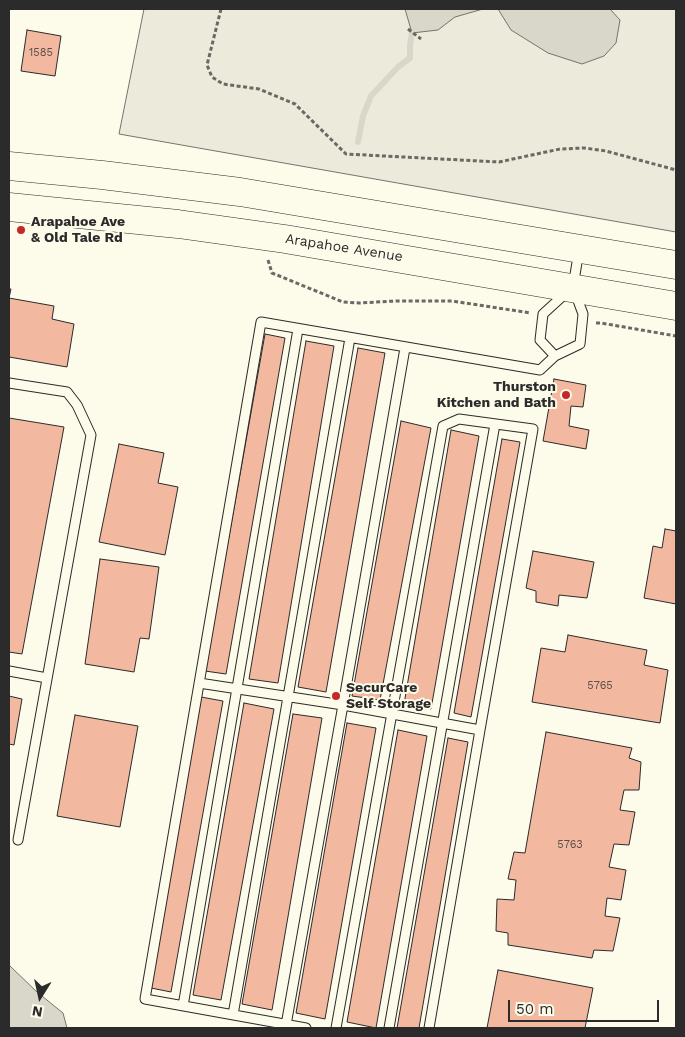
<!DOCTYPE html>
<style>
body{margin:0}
#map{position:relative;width:685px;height:1037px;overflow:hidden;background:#fdfbea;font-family:"Work Sans",sans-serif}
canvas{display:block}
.frame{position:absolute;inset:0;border:10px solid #2b2b2b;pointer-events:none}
.north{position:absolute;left:15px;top:972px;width:50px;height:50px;-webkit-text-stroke:4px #fdfbea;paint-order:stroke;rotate:190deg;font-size:14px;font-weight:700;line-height:20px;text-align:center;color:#2b2b2b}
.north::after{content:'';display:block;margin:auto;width:18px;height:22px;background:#2b2b2b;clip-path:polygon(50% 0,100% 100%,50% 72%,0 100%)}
.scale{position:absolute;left:508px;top:1000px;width:151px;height:22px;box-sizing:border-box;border:2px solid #2b2b2b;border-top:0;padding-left:6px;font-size:15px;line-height:18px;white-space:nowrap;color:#2b2b2b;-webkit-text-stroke:4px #fdfbea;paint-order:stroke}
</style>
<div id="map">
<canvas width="685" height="1037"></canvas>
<div class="frame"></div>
<div class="north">N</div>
<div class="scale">50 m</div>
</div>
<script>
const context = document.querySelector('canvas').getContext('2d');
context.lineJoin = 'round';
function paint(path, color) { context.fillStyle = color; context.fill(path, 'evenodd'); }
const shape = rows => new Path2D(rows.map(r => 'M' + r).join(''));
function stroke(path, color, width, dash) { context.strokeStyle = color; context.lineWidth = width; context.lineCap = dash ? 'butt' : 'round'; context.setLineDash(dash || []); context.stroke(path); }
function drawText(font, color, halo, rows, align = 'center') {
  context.font = font + ' "Work Sans",sans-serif'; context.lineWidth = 4; context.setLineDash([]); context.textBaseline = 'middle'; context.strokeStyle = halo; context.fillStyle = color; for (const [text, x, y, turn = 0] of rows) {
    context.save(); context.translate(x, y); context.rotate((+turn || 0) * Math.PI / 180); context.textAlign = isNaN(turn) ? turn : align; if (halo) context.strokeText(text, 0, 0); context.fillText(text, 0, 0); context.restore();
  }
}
const green = shape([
 [144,9,676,9,676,232,119,134,144,9]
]);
paint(green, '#ecebdb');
stroke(green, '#74746e', 1);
const water = shape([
 [405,9,483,9,455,17,438,30,412,33,405,9],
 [498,9,610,9,620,20,616,43,604,56,582,64,548,53,511,30,498,9],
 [9,965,37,992,63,1013,67,1028,9,1028,9,965]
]);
paint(water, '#d8d7c9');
stroke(water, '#74746e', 1);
stroke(shape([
 [358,142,363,116,371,96,398,67,410,58,410,45,412,33]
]), '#d8d7c9', 6);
const building = shape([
 [27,30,61,36,55,76,21,71,27,30],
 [9,289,11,289,9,298,54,306,52,319,74,324,67,367,9,357,9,289],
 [265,334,285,338,226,674,205,671,265,334],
 [306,341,334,346,278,683,249,679,306,341],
 [358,348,385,353,326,692,298,687,358,348],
 [554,379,586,385,583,407,571,406,569,426,589,430,586,449,543,441,554,379],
 [9,418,64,427,22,654,9,652,9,418],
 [401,421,431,428,380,700,352,696,401,421],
 [451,430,479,436,431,709,404,704,451,430],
 [502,439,520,442,471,717,454,713,502,439],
 [119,444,164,453,158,483,178,487,165,555,99,542,119,444],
 [665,529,676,531,676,604,644,598,653,546,662,548,665,529],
 [533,551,594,562,587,598,559,595,558,606,536,602,536,591,526,588,533,551],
 [100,559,159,567,149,639,140,638,134,672,85,664,100,559],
 [568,635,647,650,644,665,668,670,660,723,532,702,541,648,565,652,568,635],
 [9,696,22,699,14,745,9,744,9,696],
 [201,697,223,701,171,992,151,988,201,697],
 [244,703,274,709,221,1000,193,995,244,703],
 [293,714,322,718,272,1010,242,1004,293,714],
 [75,715,138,726,120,827,57,816,75,715],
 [347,723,376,728,325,1019,296,1013,347,723],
 [398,730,427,736,376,1028,347,1022,398,730],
 [546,732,632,748,629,758,641,762,639,790,624,790,620,810,635,812,629,845,614,844,609,867,626,870,621,900,607,898,605,916,620,918,613,951,594,950,592,958,508,945,508,933,496,931,497,899,514,900,516,880,508,879,514,852,525,853,546,732],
 [448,738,468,742,419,1028,397,1028,448,738],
 [498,970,593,988,585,1028,487,1028,498,970]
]);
paint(building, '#f2b8a0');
stroke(building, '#2b2b2b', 1);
const service = shape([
 [405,348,343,705,480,730,429,1028],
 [555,356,540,340,543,314,566,293],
 [9,383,67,392,77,405,91,435,18,840],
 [9,671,47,678],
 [199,683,343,705,286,1025],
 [183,1006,298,329],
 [233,1015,350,338],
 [306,1028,145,999,261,322,540,370,555,356,580,344,583,314,573,287,579,250],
 [336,1028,443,426,459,419,533,429,480,730],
 [389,1028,495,424]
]);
const primary = shape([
 [9,166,102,175,240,192,676,265],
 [9,207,178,224,285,239,676,306]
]);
stroke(service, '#2b2b2b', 11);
stroke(primary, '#2b2b2b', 29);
stroke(shape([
 [221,9,207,65,212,77,223,84,259,89,295,104,346,154,499,162,560,149,584,148,606,151,676,170],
 [408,29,421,39],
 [268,260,272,273,343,302,359,303,396,301,452,301,531,313],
 [596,323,601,323,676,336]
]), '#6a6964', 3, [4, 2.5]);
stroke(service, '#fdfbea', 9);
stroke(primary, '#fdfbea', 28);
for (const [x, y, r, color] of [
 [21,230,5,"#c62828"],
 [566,395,5,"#c62828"],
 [336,696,5,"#c62828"]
]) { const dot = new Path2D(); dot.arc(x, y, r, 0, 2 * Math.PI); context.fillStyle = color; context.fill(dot); stroke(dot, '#fdfbea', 2); }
drawText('11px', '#5d4e48', null, [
 ["1585",41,53],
 ["5765",600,686],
 ["5763",570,845]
]);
drawText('bold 14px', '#2b2b2b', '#fdfbea', [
 ["Arapahoe Ave",31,222],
 ["& Old Tale Rd",31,238],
 ["Thurston",556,387,"right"],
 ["Kitchen and Bath",556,403,"right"],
 ["SecurCare",346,688],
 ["Self Storage",346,704]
], 'left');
drawText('14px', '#2b2b2b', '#fdfbea', [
 ["Arapahoe Avenue",344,248,9]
]);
</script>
